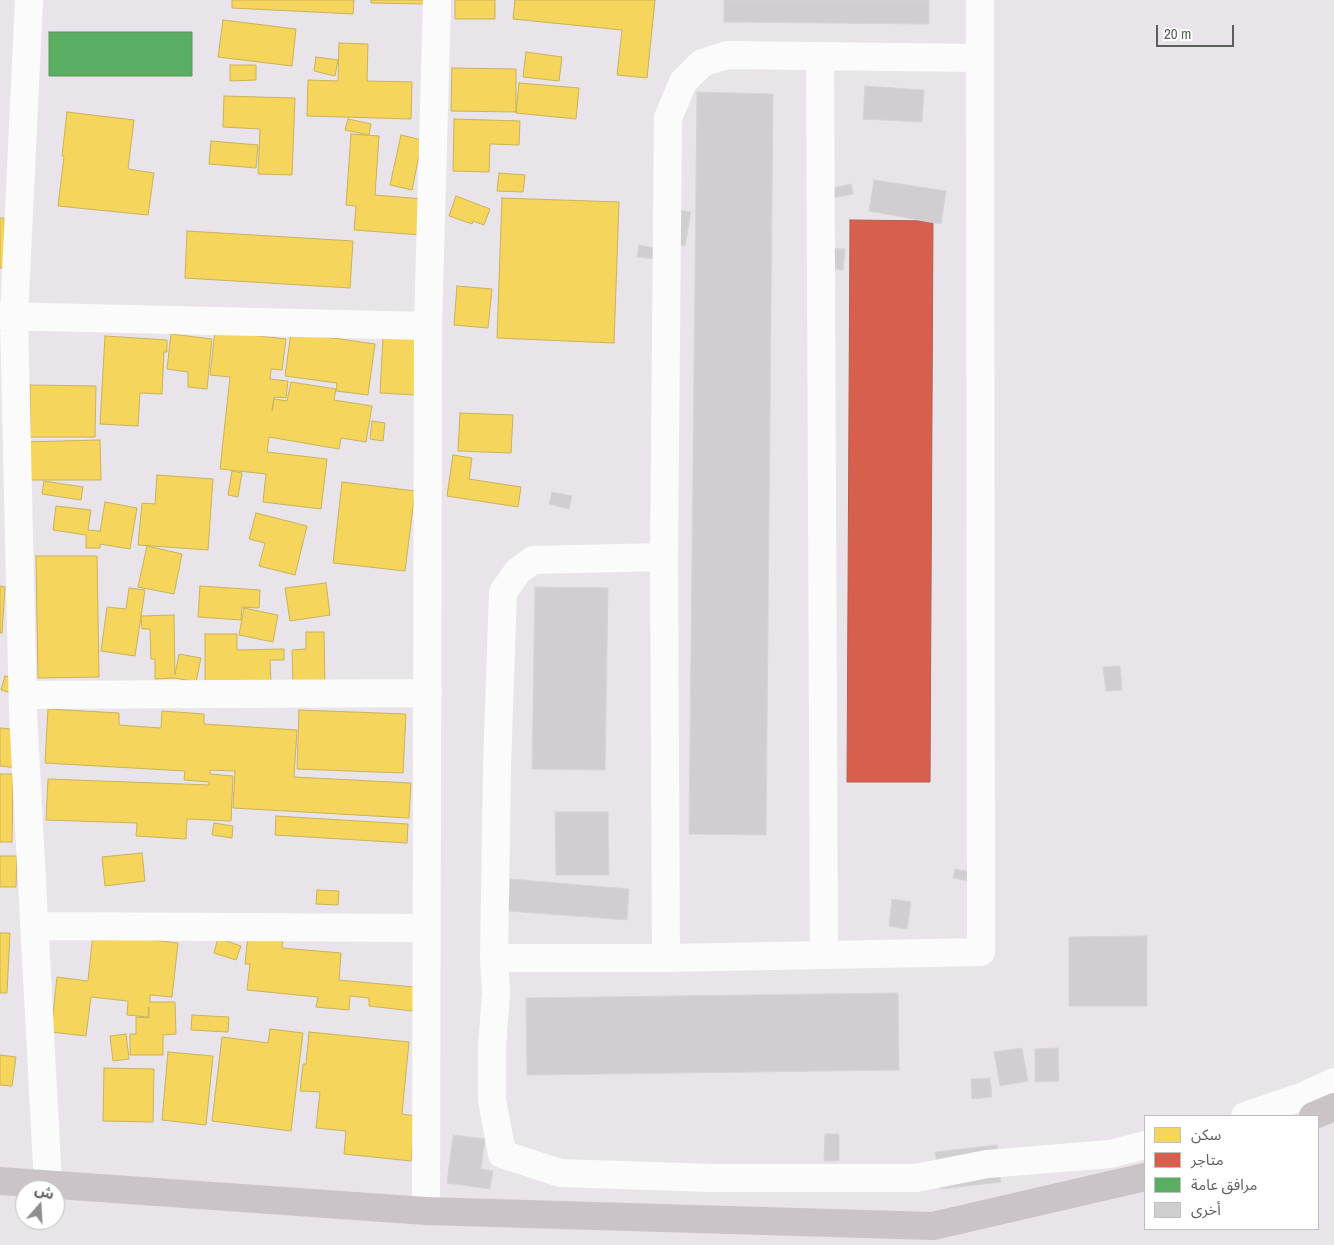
<!DOCTYPE html>
<meta charset="utf-8">
<style>
body{margin:0}
#map{position:relative;width:1334px;height:1245px;overflow:hidden;background:#e9e4e9;font-family:"Archivo Narrow","Noto Sans Arabic",sans-serif}
canvas{display:block}
.legend{position:absolute;left:1144px;top:1115px;width:175px;height:115px;box-sizing:border-box;background:#fff;border:1px solid #bdc0bd;margin:0;padding:6px 9px;list-style:none;font-size:15px;color:#5b615a}
.legend li{display:flex;align-items:center;gap:10px;height:25px}
.legend b{width:25px;border:1px solid #bdc0bd}
.north{position:absolute;left:15px;top:1180px;width:50px;height:50px;box-sizing:border-box;background:#fff;border:1px solid #bdc0bd;border-radius:50%;rotate:19deg;font-size:14px;font-weight:700;line-height:20px;text-align:center;color:#5b615a}
.north::after{content:'';display:block;margin:auto;width:18px;height:22px;background:#8d8f8c;clip-path:polygon(50% 0,100% 100%,50% 72%,0 100%)}
.scale{position:absolute;left:1156px;top:25px;width:78px;height:22px;box-sizing:border-box;border:2px solid #5b615a;border-top:0;padding-left:6px;font-size:15px;line-height:18px;white-space:nowrap;color:#5b615a;-webkit-text-stroke:4px #fff;paint-order:stroke}
</style>
<div id="map">
<canvas width="1334" height="1245"></canvas>
<ul class="legend">
<li><b style="height:14px;background:#f6d55c"></b>سكن</li>
<li><b style="height:14px;background:#d6604d"></b>متاجر</li>
<li><b style="height:14px;background:#5aae61"></b>مرافق عامة</li>
<li><b style="height:14px;background:#d1ced1"></b>أخرى</li>
</ul>
<div class="north">ش</div>
<div class="scale">20 m</div>
</div>
<script>
const context = document.querySelector('canvas').getContext('2d');
context.lineJoin = 'round';
function paint(path, color) { context.fillStyle = color; context.fill(path, 'evenodd'); }
const shape = rows => new Path2D(rows.map(r => 'M' + r).join(''));
function stroke(path, color, width, dash) { context.strokeStyle = color; context.lineWidth = width; context.lineCap = dash ? 'butt' : 'round'; context.setLineDash(dash || []); context.stroke(path); }
const homes = shape([
 [232,0,354,0,353,14,232,8,232,0],
 [371,0,424,0,424,4,371,3,371,0],
 [455,0,495,0,495,19,455,19,455,0],
 [515,0,655,0,647,78,617,75,622,30,513,19,515,0],
 [223,20,296,29,292,66,218,57,223,20],
 [339,43,368,44,367,81,412,82,411,119,307,116,308,80,338,81,339,43],
 [526,52,562,57,559,81,523,77,526,52],
 [316,57,338,60,335,76,314,71,316,57],
 [230,65,256,65,256,80,230,81,230,65],
 [452,68,516,69,516,112,451,111,452,68],
 [519,83,579,88,576,119,516,113,519,83],
 [224,96,295,98,292,175,258,174,260,129,223,127,224,96],
 [67,112,134,120,128,169,154,173,148,215,58,206,64,156,62,156,67,112],
 [348,119,371,124,369,135,345,130,348,119],
 [454,119,520,121,519,145,490,144,489,172,453,171,454,119],
 [351,134,379,136,375,195,423,199,421,235,354,230,356,206,346,205,351,134],
 [401,135,422,140,412,190,390,185,401,135],
 [211,141,258,145,256,168,209,164,211,141],
 [499,173,525,175,523,192,497,191,499,173],
 [456,196,490,209,484,225,473,221,472,224,449,216,456,196],
 [502,198,619,202,614,343,497,338,502,198],
 [0,218,4,218,5,268,0,268,0,218],
 [187,231,353,241,350,288,185,278,187,231],
 [457,286,492,289,488,328,454,325,457,286],
 [215,331,286,339,282,370,271,369,270,379,288,381,286,398,274,397,272,411,274,399,287,401,291,382,336,389,334,400,372,406,366,442,341,438,339,449,269,437,267,452,327,459,321,509,263,502,266,474,220,469,230,377,210,375,215,331],
 [291,332,375,344,368,395,336,391,337,383,285,376,291,332],
 [171,334,212,339,207,389,188,387,188,372,167,369,171,334],
 [105,336,167,340,167,352,164,352,162,394,140,393,138,426,100,424,105,336],
 [383,337,419,339,416,395,380,393,383,337],
 [30,385,96,386,95,437,30,437,30,385],
 [460,413,513,415,511,453,458,451,460,413],
 [372,421,385,423,383,441,370,439,372,421],
 [100,440,101,480,23,480,22,442,100,440],
 [453,455,472,458,469,479,521,487,518,507,447,496,453,455],
 [232,471,242,473,238,497,228,495,232,471],
 [157,475,213,479,208,550,138,545,142,503,155,504,157,475],
 [44,481,83,487,81,500,42,494,44,481],
 [342,482,415,491,405,571,333,563,342,482],
 [105,502,137,508,130,549,100,544,100,548,86,548,86,535,53,530,56,506,91,510,88,530,100,531,100,532,105,502],
 [256,513,307,526,295,575,259,566,265,543,249,539,256,513],
 [147,546,182,554,174,594,138,587,147,546],
 [36,556,97,556,99,677,38,678,36,556],
 [326,583,330,615,290,621,285,588,326,583],
 [0,586,5,587,2,633,0,633,0,586],
 [200,586,260,590,259,608,242,607,241,620,198,617,200,586],
 [129,588,145,590,135,656,101,651,107,607,126,609,129,588],
 [244,608,278,615,273,642,239,635,244,608],
 [174,615,175,675,179,654,201,658,196,682,175,678,155,679,155,659,151,659,150,629,142,629,141,616,174,615],
 [306,632,324,632,325,686,293,686,292,650,306,649,306,632],
 [205,634,237,634,237,650,284,649,284,660,270,660,271,686,205,686,205,634],
 [5,676,18,679,14,694,1,690,5,676],
 [48,709,119,713,119,725,161,728,162,711,204,714,204,724,297,730,294,777,411,783,409,818,233,808,235,771,210,770,210,774,233,776,231,821,187,819,186,839,136,836,137,823,46,820,48,779,209,785,209,782,184,780,185,771,45,763,48,709],
 [299,710,406,714,403,773,297,769,299,710],
 [0,728,22,730,18,768,0,766,0,728],
 [0,774,13,774,12,842,0,842,0,774],
 [276,816,408,824,407,843,275,835,276,816],
 [214,823,233,826,232,838,212,835,214,823],
 [142,853,145,881,105,886,102,857,142,853],
 [0,856,17,856,16,887,0,887,0,856],
 [317,890,339,891,338,905,316,904,317,890],
 [0,933,10,933,7,993,0,993,0,933],
 [93,933,178,943,172,997,150,995,150,1002,175,1002,176,1034,163,1035,163,1055,130,1055,130,1034,136,1034,136,1017,149,1018,149,1007,148,1017,127,1015,128,1001,91,997,86,1036,51,1032,57,977,88,981,93,933],
 [248,935,283,939,282,948,341,953,339,980,424,988,421,1012,369,1006,369,998,350,996,349,1010,316,1007,318,997,247,990,250,964,245,964,248,935],
 [218,938,241,946,236,960,214,953,218,938],
 [192,1015,229,1017,228,1032,191,1030,192,1015],
 [270,1029,303,1033,291,1131,212,1121,222,1037,268,1043,270,1029],
 [309,1032,409,1042,402,1114,416,1116,411,1161,344,1154,346,1131,316,1128,320,1092,300,1091,303,1064,306,1064,309,1032],
 [126,1034,129,1059,113,1061,110,1036,126,1034],
 [168,1052,213,1056,206,1125,162,1120,168,1052],
 [0,1055,16,1057,12,1086,0,1085,0,1055],
 [104,1068,154,1069,153,1122,103,1121,104,1068]
]);
paint(homes, '#f6d55c');
stroke(homes, '#c8b25b', 1);
const shops = shape([
 [850,220,933,221,930,782,847,782,850,220]
]);
paint(shops, '#d6604d');
stroke(shops, '#b16051', 1);
const public = shape([
 [49,32,192,32,192,76,49,76,49,32]
]);
paint(public, '#5aae61');
stroke(public, '#5a975f', 1);
const building = shape([
 [724,0,929,0,929,24,724,22,724,0],
 [865,86,924,90,922,122,863,119,865,86],
 [697,92,773,94,766,835,689,834,697,92],
 [874,180,946,191,941,224,869,211,874,180],
 [851,184,853,194,833,198,832,188,851,184],
 [675,209,691,212,685,246,668,243,675,209],
 [639,245,655,248,653,259,637,257,639,245],
 [829,248,845,249,843,270,828,268,829,248],
 [552,492,572,496,569,509,549,504,552,492],
 [535,587,608,588,605,770,532,769,535,587],
 [1120,666,1122,690,1106,691,1103,667,1120,666],
 [555,812,608,812,609,875,556,875,555,812],
 [955,869,971,872,969,881,953,878,955,869],
 [510,879,629,889,627,920,508,911,510,879],
 [892,899,911,902,907,929,889,926,892,899],
 [1147,936,1147,1006,1069,1006,1069,937,1147,936],
 [898,993,899,1070,527,1075,526,998,898,993],
 [1022,1048,1028,1081,1000,1086,994,1052,1022,1048],
 [1058,1048,1059,1081,1035,1082,1035,1049,1058,1048],
 [990,1078,992,1097,972,1099,971,1079,990,1078],
 [825,1134,839,1134,839,1161,824,1161,825,1134],
 [453,1135,485,1139,481,1169,493,1171,490,1189,447,1183,453,1135],
 [997,1145,1001,1182,940,1189,935,1152,997,1145]
]);
paint(building, '#d1ced1');
stroke(building, '#d8d3d8', 1);
stroke(shape([
 [29,0,14,317,23,713,48,1184],
 [980,0,980,58,727,55,702,63,683,82,668,118,664,557,533,560,518,571,503,592,497,766,494,958,496,993,492,1047,492,1100,502,1154,560,1173,713,1178,916,1178,987,1164,1110,1154,1145,1145],
 [820,56,824,955],
 [0,316,428,326],
 [664,557,666,958],
 [23,695,428,693],
 [35,926,427,928],
 [494,958,666,958,981,952,980,58],
 [1245,1116,1304,1096,1334,1082],
 [426,1211,428,326,437,0]
]), '#fcfbfc', 28);
stroke(shape([
 [1313,1116,1334,1107],
 [0,1181,426,1211,933,1226,1145,1177]
]), '#cac4c8', 28);
</script>
